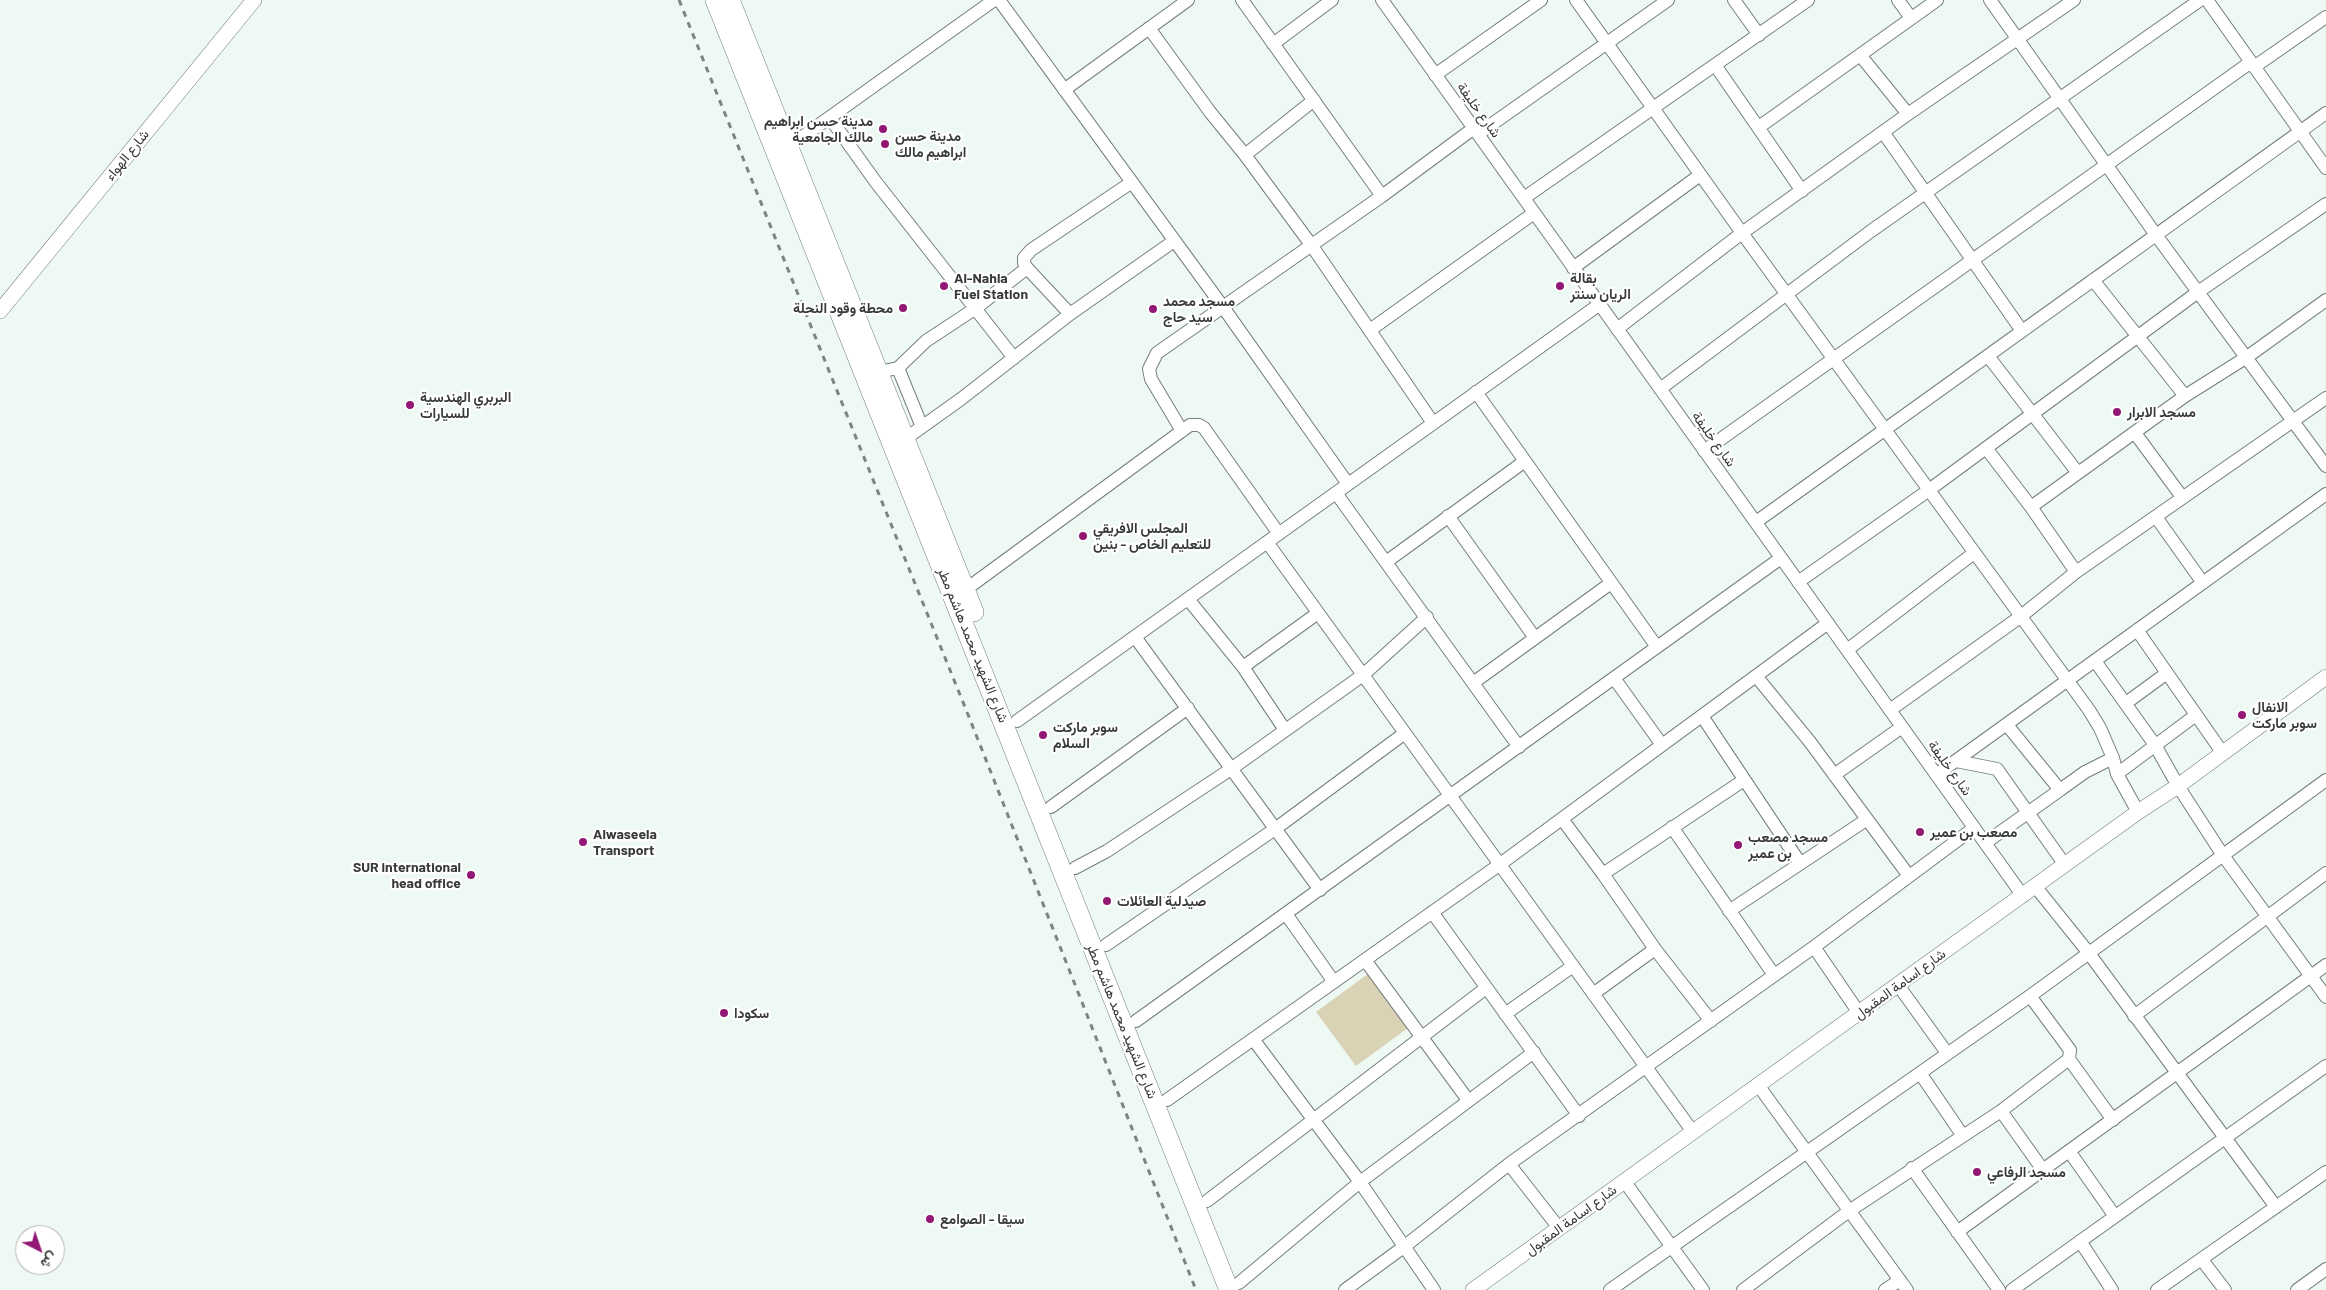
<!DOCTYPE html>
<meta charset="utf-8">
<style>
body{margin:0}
#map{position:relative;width:2326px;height:1290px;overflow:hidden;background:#eff9f4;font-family:Barlow,Vazirmatn,sans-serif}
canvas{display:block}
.north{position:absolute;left:15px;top:1225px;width:50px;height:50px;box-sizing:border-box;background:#fff;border:1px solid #afb0af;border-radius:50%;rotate:139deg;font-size:14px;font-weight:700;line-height:20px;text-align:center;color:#363a38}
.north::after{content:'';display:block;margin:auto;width:18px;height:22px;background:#921875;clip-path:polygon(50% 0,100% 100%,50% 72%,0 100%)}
</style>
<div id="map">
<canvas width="2326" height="1290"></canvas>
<div class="north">ش</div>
</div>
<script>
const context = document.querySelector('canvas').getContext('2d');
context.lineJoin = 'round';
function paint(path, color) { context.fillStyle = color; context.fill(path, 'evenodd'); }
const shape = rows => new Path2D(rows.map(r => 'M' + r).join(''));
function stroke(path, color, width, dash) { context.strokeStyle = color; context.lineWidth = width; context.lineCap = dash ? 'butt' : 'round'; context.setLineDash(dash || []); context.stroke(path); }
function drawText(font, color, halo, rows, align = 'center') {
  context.font = font + ' Barlow,Vazirmatn,sans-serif'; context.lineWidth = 4.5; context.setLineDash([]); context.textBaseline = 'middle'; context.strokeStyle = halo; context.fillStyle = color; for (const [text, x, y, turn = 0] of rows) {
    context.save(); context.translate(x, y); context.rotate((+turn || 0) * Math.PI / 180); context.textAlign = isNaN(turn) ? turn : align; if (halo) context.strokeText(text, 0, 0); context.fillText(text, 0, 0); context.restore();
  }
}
paint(shape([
 [1369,973,1408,1028,1356,1066,1316,1012]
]), '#d9d2b5');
const minor = shape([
 [999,0,1223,307,1348,484],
 [1242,0,1382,196],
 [1382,0,2023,896],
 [1576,0,1742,233,2089,710,2100,728,2113,758],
 [1734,0,1759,35],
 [1898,0,1911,18],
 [1990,0,2156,235,2326,466],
 [2207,0,2326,168],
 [1149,28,1210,112,1245,155,1312,246,1433,423],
 [1273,44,1332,0],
 [1860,55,1908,114],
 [1715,65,1802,191],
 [2254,67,2326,17],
 [1435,75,1541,0],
 [1064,90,1188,0],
 [830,118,875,181,1014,358],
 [1759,127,1937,0],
 [1883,132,2022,331],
 [1478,134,1668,0],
 [784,150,994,0],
 [1245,155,1314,100],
 [1524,198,1808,0],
 [1573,268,1700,175],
 [2093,280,2185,396],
 [1070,314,1027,268,1024,263,1024,258,1031,250,1132,182],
 [1617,329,1742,233,1908,114,2074,0],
 [1370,330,1534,213],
 [1988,356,2078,473],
 [898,368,922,427],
 [873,376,879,372,898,368,926,341,976,308,1027,268],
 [1660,389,1871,231,2200,0],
 [1476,392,1657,647],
 [1182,431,1151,379,1149,369,1157,353,1382,196,1474,128],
 [2135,433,2182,497],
 [905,439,961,399,1070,314,1174,241],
 [1986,448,2031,507,2076,572],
 [1704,451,2251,62],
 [1336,493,1519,747],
 [2031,507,2185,396,2247,357,2326,300],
 [1448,516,1535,638],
 [2156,517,2203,583],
 [1756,522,2326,113],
 [1267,542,1693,1132],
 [1386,562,1525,461],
 [1798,582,1929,490,2198,292,2326,204],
 [965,590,1190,425,1199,425,1204,428,1279,534],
 [1188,599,1243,667,1285,730],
 [2137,630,2222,752],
 [1135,637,1320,890],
 [1847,650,1974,553],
 [2095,661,2155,745,2178,786,2222,854,2326,997],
 [1243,667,1318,613],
 [1756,676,1810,742,1909,876],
 [1614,678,1662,745],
 [1473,683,1611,583],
 [2126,703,2167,673],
 [1890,710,2020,617,2076,572,2326,398],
 [1702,716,1800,863],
 [1017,721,1600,304],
 [2007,725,2060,790,2085,772,2113,758,2117,774,2138,812],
 [1956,761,1997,769,2065,865],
 [2117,774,2196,715],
 [1834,775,1902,727],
 [1936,775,2326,494],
 [1051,807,1188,708],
 [1562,819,1603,874,1655,949,1711,1021],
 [1672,827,1774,975],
 [1985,843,2060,790],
 [1075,868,1107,851,1231,769,1363,675,1427,617],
 [1603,874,1744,780],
 [2035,886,2088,952,2276,1207],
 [1729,911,1866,820],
 [1432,912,1579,1116],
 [1286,914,1334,982],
 [1106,945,1275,829,1405,733],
 [1814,947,1859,1013],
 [1365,960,1468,1100],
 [1898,985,1947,1053],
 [1593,994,1655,949],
 [1505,1014,1573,966],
 [2134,1016,2326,873],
 [1136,1021,1781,558],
 [1253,1039,1360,1182,1434,1290],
 [2069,1059,2113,1120],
 [1920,1073,1963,1136],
 [1758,1085,1907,1290],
 [1167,1100,1499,865,1828,623],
 [2001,1111,2043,1170],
 [2069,1151,2114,1215],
 [1509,1164,1559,1228],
 [1912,1168,1999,1290],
 [1625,1182,1703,1290],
 [1207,1201,1486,988],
 [1957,1232,2326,965],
 [2080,1241,2112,1290],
 [2202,1260,2225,1290],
 [1239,1283,1360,1182,1534,1052],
 [1345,1290,1405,1246,1509,1164,1814,947,1974,828],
 [1610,1290,2030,996,2326,780],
 [1743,1290,1849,1211,2001,1111,2069,1059,2070,1050,2030,996],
 [1885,1290,1900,1280],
 [2012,1290,2326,1066],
 [2157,1290,2326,1172],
 [2297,1290,2326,1269]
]);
const tertiary = shape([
 [0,311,254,0],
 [1473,1290,2138,812,2178,786,2326,677]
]);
const primary = shape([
 [715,0,1229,1290],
 [730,0,974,612]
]);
stroke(minor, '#757e7a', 14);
stroke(tertiary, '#757e7a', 16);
stroke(primary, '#757e7a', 20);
stroke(minor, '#fff', 12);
stroke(tertiary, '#fff', 15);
stroke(primary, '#fff', 19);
stroke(shape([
 [679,0,969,717,1196,1290]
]), '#7e8481', 3, [6, 6]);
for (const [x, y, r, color] of [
 [883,129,5,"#921875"],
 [885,144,5,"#921875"],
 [944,286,5,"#921875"],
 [1560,286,5,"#921875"],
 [903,308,5,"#921875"],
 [1153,309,5,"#921875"],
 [410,405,5,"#921875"],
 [2117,412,5,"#921875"],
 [1083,536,5,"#921875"],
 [2242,715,5,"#921875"],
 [1043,735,5,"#921875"],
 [1920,832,5,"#921875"],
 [583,842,5,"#921875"],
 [1738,845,5,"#921875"],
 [471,875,5,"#921875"],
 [1107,901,5,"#921875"],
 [724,1013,5,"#921875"],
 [1977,1172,5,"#921875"],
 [930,1219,5,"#921875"]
]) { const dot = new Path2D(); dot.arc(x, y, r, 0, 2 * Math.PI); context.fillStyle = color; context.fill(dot); stroke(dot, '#fff', 2); }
drawText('14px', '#363a38', '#fff', [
 ["شارع خليفة",1479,110,54],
 ["شارع الهواء",127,155,-51],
 ["شارع خليفة",1714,439,54],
 ["شارع الشهيد محمد هاشم مطر",973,645,68],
 ["شارع خليفة",1950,768,54],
 ["شارع اسامة المقبول",1900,984,-36],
 ["شارع الشهيد محمد هاشم مطر",1122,1021,68],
 ["شارع اسامة المقبول",1571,1220,-36]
]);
drawText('bold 14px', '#363a38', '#fff', [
 ["مدينة حسن ابراهيم",873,121,"right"],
 ["مالك الجامعية",873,137,"right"],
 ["مدينة حسن",895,136],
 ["ابراهيم مالك",895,152],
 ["Al-Nahla",954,278],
 ["Fuel Station",954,294],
 ["بقالة",1570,278],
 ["الريان سنتر",1570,294],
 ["مسجد محمد",1163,301],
 ["سيد حاج",1163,317],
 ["محطة وقود النحلة",893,308,"right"],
 ["البربري الهندسية",420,397],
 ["للسيارات",420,413],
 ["مسجد الابرار",2127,412],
 ["المجلس الافريقي",1093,528],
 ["للتعليم الخاص - بنين",1093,544],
 ["الانفال",2252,707],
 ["سوبر ماركت",2252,723],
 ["سوبر ماركت",1053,727],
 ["السلام",1053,743],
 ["مصعب بن عمير",1930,832],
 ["Alwaseela",593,834],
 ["Transport",593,850],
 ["مسجد مصعب",1748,837],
 ["بن عمير",1748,853],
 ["SUR international",461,867,"right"],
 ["head office",461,883,"right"],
 ["صيدلية العائلات",1117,901],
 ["سكودا",734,1013],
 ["مسجد الرفاعي",1987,1172],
 ["سيقا - الصوامع",940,1219]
], 'left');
</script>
